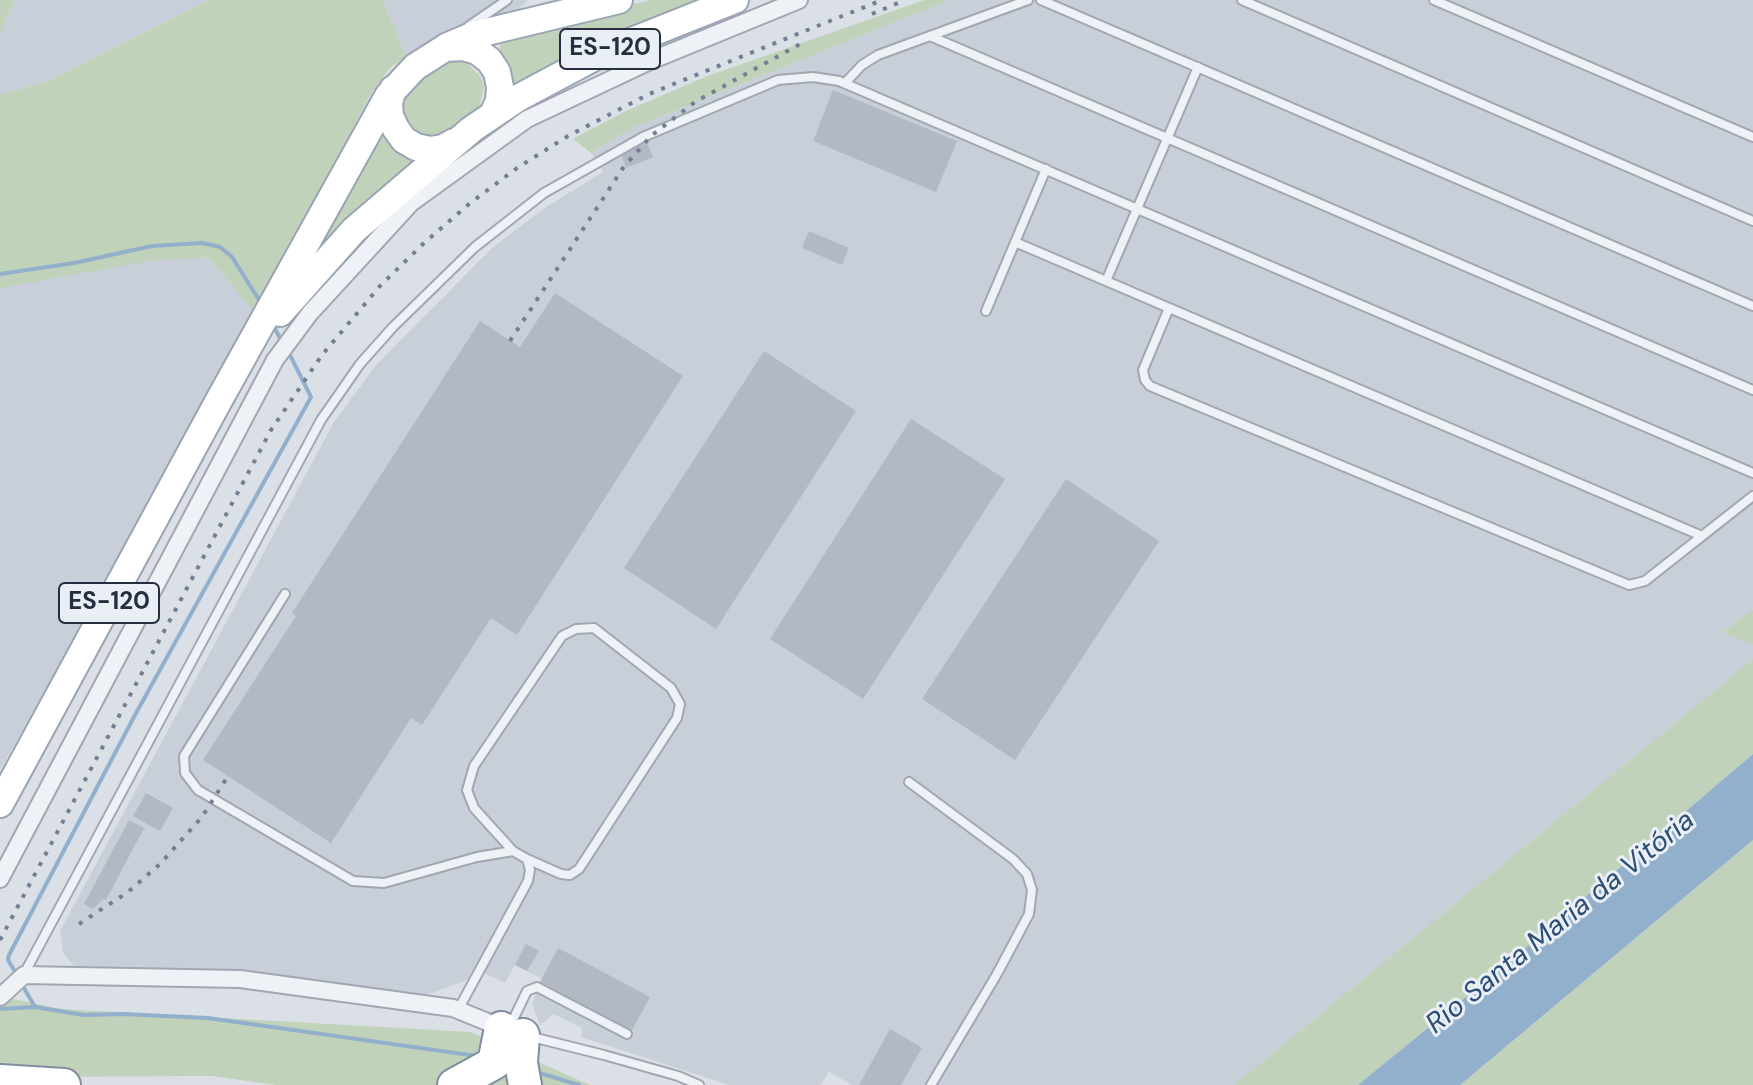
<!DOCTYPE html>
<meta charset="utf-8">
<style>
body{margin:0}
canvas{display:block;background:#dbe0e7}
</style>
<canvas width="1753" height="1085"></canvas>
<script>
const context = document.querySelector('canvas').getContext('2d');
context.lineJoin = 'round';
function paint(path, color) { context.fillStyle = color; context.fill(path, 'evenodd'); }
const shape = rows => new Path2D(rows.map(r => 'M' + r).join(''));
function stroke(path, color, width, dash) { context.strokeStyle = color; context.lineWidth = width; context.lineCap = dash ? 'butt' : 'round'; context.setLineDash(dash || []); context.stroke(path); }
function drawText(font, color, halo, rows, align = 'center') {
  context.font = font + ' "DM Sans",sans-serif'; context.lineWidth = 6; context.setLineDash([]); context.textBaseline = 'middle'; context.strokeStyle = halo; context.fillStyle = color; for (const [text, x, y, turn = 0] of rows) {
    context.save(); context.translate(x, y); context.rotate((+turn || 0) * Math.PI / 180); context.textAlign = isNaN(turn) ? turn : align; if (halo) context.strokeText(text, 0, 0); context.fillText(text, 0, 0); context.restore();
  }
}
paint(shape([
 [15,0,208,0,50,80,0,95,0,33],
 [382,0,528,0,515,13,441,36,406,56],
 [949,0,1753,0,1753,609,1723,631,1753,644,1753,659,1234,1085,852,1085,829,1072,820,1085,729,1085,581,1037,582,1028,554,1014,540,1025,532,1004,542,979,515,965,505,983,474,968,467,980,413,1000,80,970,73,965,63,953,60,931,334,422,376,365,492,248,546,207,603,172,591,153,630,129],
 [208,257,258,316,0,770,0,279,108,261]
]), '#c9cfd9');
paint(shape([
 [0,0,15,0,0,33],
 [208,0,382,0,406,56,390,68,372,92,287,253,258,316,208,257,150,261,0,288,0,95,50,80],
 [650,0,713,0,573,55,509,87,501,61,499,35],
 [924,0,949,0,630,129,591,153,573,139,624,112,705,77],
 [457,60,467,63,481,77,484,87,479,107,454,127,435,135,418,134,410,130,402,115,404,98,423,75,447,61],
 [377,126,423,159,316,260,312,244],
 [1753,609,1753,644,1722,632],
 [1753,659,1753,754,1515,957,1358,1085,1234,1085],
 [1753,840,1753,1085,1460,1085,1687,895],
 [0,996,61,1009,471,1032,590,1085,276,1085,212,1076,0,1077]
]), '#c1d2bb');
paint(shape([
 [1753,754,1753,840,1687,895,1460,1085,1358,1085,1515,957]
]), '#92afcb');
stroke(shape([
 [0,274,74,263,152,246,202,243,220,247,232,257,261,303],
 [273,325,282,342],
 [17,975,8,960,9,955,135,715,311,397,289,353],
 [21,983,35,1007],
 [0,1009,35,1007,84,1015,123,1014,208,1018,477,1056],
 [536,1072,579,1085]
]), '#92afcb', 4);
paint(shape([
 [833,90,957,141,936,192,813,141],
 [647,143,653,157,626,168,621,153],
 [809,231,849,248,842,265,802,248],
 [555,293,683,376,517,635,491,618,422,725,411,718,331,843,203,760,296,616,292,613,480,321,520,347],
 [764,351,856,411,716,629,624,568],
 [911,419,1005,479,863,699,770,639],
 [1066,479,1159,541,1015,760,922,699],
 [146,793,173,808,160,831,133,816],
 [129,820,144,828,106,900,103,899,93,909,84,904],
 [526,944,539,951,527,971,515,965],
 [558,948,650,997,632,1030,540,982],
 [890,1029,922,1048,901,1085,859,1085]
]), '#b2b9c4');
const service = shape([
 [1041,0,1753,306],
 [1242,0,1753,221],
 [1434,0,1753,137],
 [469,26,507,0],
 [930,36,1753,390],
 [845,83,862,65,878,55,1028,0],
 [1015,242,1702,536],
 [1106,281,1198,67],
 [1169,308,1143,370,1145,380,1150,386,1629,585,1645,581,1753,496],
 [986,311,1046,169],
 [285,594,184,756,185,773,198,790,353,881,384,883,477,857,513,851,527,859,530,870,528,881,458,1010],
 [909,782,1013,859,1027,874,1032,890,1029,914,997,974,931,1085],
 [513,851,474,808,467,790,474,766,562,636,576,629,594,628,671,688,680,704,677,718,579,869,570,875,561,874,527,859],
 [24,974,321,420,360,364,393,327,475,247,544,193,643,137,778,80,813,77,839,81,1753,473],
 [510,1026,527,991,537,987,627,1034],
 [528,1036,604,1055,678,1076,699,1085]
]);
const minor = shape([
 [0,879,275,360,310,313,411,203,527,119,650,61,799,0],
 [0,997,24,975,240,979,453,1008,507,1030]
]);
const primary = shape([
 [446,48,463,47,477,51,489,60,497,72,500,87,499,101,493,114],
 [393,89,389,103,390,116,396,129,404,140,416,147,430,150,443,148,454,142],
 [280,313,354,230,472,129,518,98,604,52,735,0],
 [0,804,218,402,388,96,415,67,448,46,474,35,619,0]
]);
const motorway = shape([
 [523,1035,521,1063,525,1085],
 [0,1081,64,1085],
 [454,1085,494,1063,501,1028]
]);
stroke(service, '#a0a7b1', 12);
stroke(minor, '#a0a7b1', 20);
stroke(primary, '#99a4b4', 30);
stroke(motorway, '#818d9f', 36);
stroke(service, '#eef1f5', 8);
stroke(minor, '#eef1f5', 16);
stroke(primary, '#fff', 26);
stroke(motorway, '#fff', 32);
stroke(shape([
 [872,14,905,0],
 [510,341,623,168,651,136,695,102,802,43],
 [79,924,128,892,160,864,202,817,228,776],
 [0,940,271,430,322,355,380,286,423,244,469,204,517,168,568,136,649,94,882,0]
]), '#737f92', 4, [4, 8]);
for (const [x, y, w] of [
 [610,49,100],
 [109,603,100]
]) { const box = new Path2D(); box.roundRect(x - w / 2, y - 20, w, 40, 6); context.fillStyle = '#eaeff5'; context.fill(box); stroke(box, '#242e3f', 2); }
drawText('bold 24px', '#242e3f', null, [
 ["ES-120",610,49],
 ["ES-120",109,603]
]);
drawText('italic 28px', '#2b4d76', '#eaeff5', [
 ["Rio Santa Maria da Vitória",1561,923,-39]
]);
</script>
